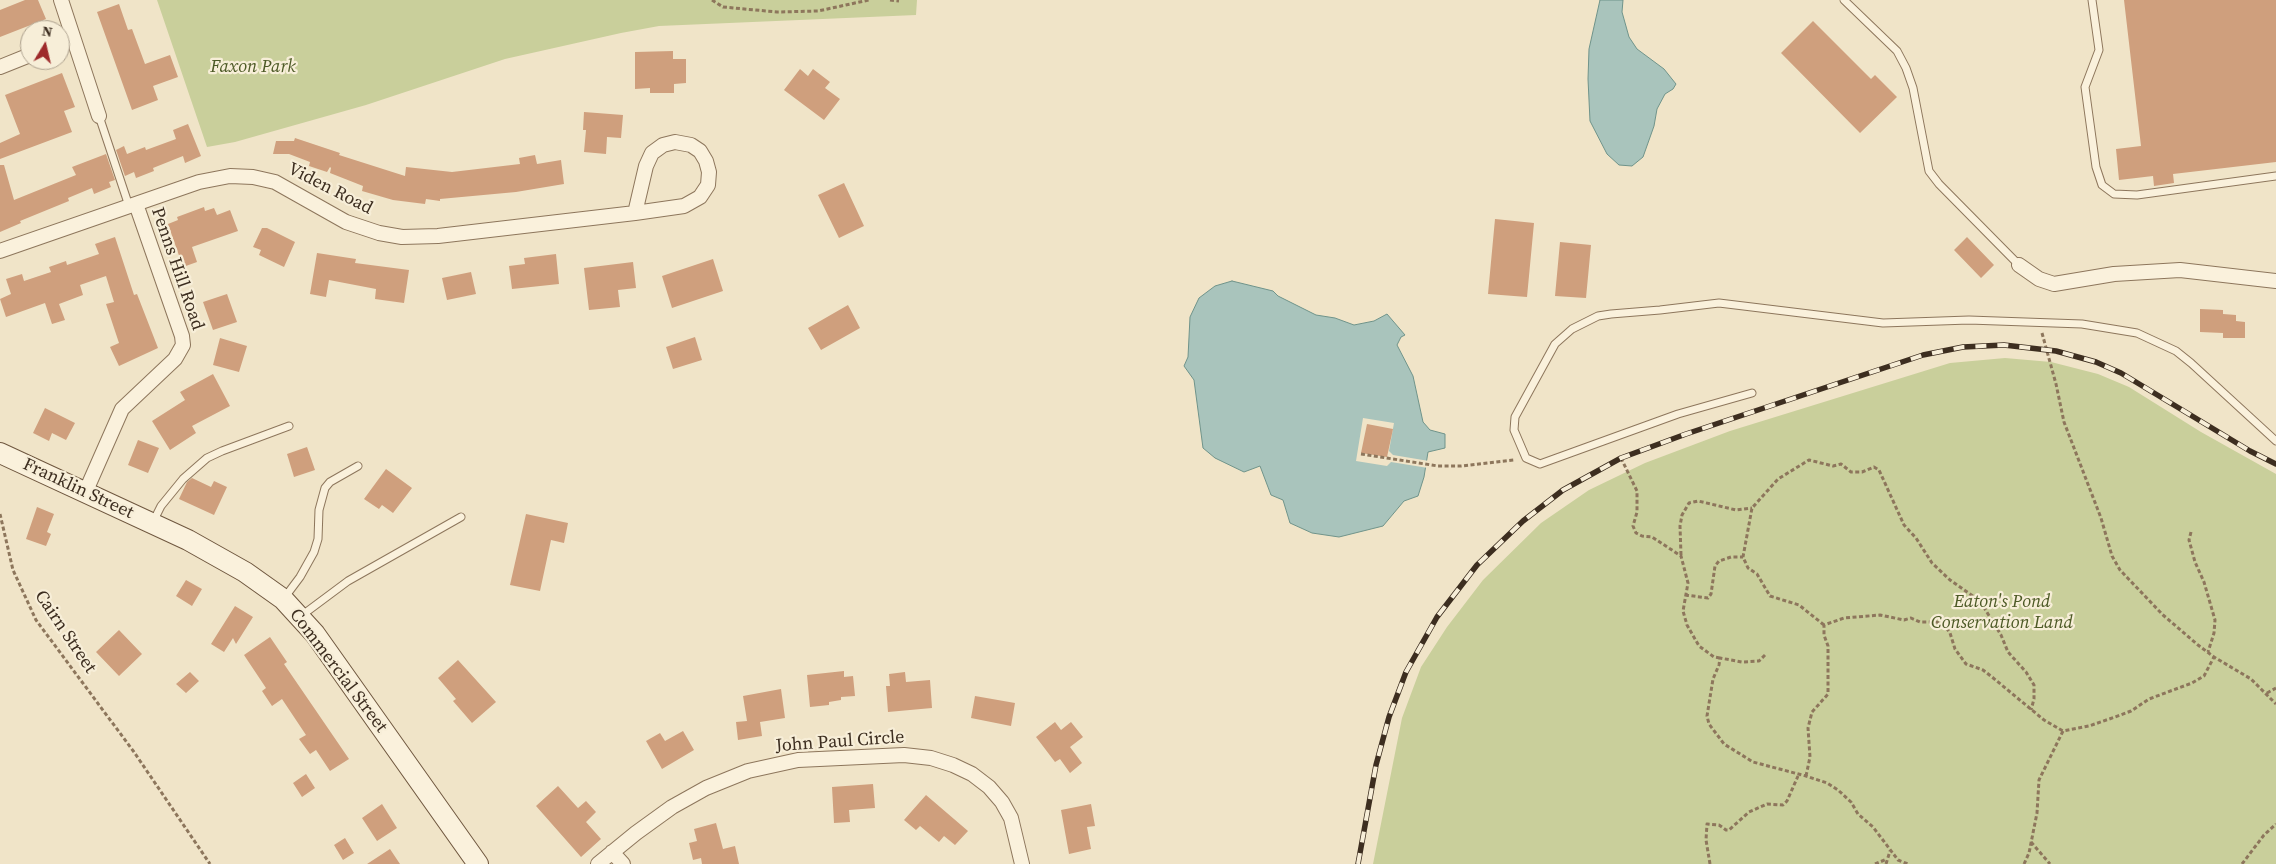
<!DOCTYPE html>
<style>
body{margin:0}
#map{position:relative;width:2276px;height:864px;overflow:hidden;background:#f0e4c8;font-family:"Source Serif 4",serif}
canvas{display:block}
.north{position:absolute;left:20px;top:20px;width:50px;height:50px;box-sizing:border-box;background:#f7eed8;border:1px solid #ada18e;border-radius:50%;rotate:9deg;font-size:14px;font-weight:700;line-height:20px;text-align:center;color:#3d2e20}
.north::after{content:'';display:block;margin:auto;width:18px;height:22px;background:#9e2a2b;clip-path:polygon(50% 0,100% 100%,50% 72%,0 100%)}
</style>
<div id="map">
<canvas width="2276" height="864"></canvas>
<div class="north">N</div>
</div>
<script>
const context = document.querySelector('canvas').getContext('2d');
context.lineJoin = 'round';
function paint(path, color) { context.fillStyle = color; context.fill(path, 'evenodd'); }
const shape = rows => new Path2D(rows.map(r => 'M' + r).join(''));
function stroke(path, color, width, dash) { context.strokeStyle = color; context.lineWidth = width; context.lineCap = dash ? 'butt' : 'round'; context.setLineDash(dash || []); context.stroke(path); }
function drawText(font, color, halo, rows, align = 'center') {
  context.font = font + ' "Source Serif 4",serif'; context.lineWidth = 4.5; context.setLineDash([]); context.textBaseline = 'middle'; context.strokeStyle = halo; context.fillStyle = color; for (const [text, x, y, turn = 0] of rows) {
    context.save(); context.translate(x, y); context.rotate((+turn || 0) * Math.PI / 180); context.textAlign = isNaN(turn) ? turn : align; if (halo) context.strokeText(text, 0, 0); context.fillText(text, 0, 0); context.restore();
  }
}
paint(shape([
 [157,0,917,0,916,15,659,26,621,33,505,59,366,105,235,142,207,147],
 [2005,358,2051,362,2098,374,2129,387,2201,432,2276,474,2276,864,1373,864,1402,718,1421,667,1447,627,1483,580,1541,523,1589,490,1645,463,1730,431,1950,363]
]), '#c9cf9b');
const water = shape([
 [1600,0,1623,0,1622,12,1629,37,1637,49,1664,69,1676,84,1673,89,1665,94,1657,109,1654,126,1643,157,1632,166,1619,165,1607,154,1590,121,1588,79,1589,49,1600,0],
 [1232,281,1273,291,1278,296,1316,315,1335,318,1354,325,1374,321,1387,314,1405,335,1401,337,1397,345,1413,376,1423,422,1430,430,1445,434,1445,448,1428,452,1424,477,1418,496,1404,501,1383,526,1339,537,1312,533,1290,523,1283,500,1271,495,1260,466,1244,472,1215,458,1203,448,1194,380,1184,366,1188,357,1190,317,1199,298,1215,286,1232,281]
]);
paint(water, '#a9c4bc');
stroke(water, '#6f938a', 1);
paint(shape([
 [1363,418,1394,423,1389,451,1393,455,1429,461,1428,468,1391,462,1387,466,1356,461]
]), '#f0e4c8');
paint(shape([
 [25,0,38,0,46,19,0,37,0,10],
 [2124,0,2276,0,2276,162,2173,174,2174,183,2154,186,2153,176,2119,180,2116,149,2141,146],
 [119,4,128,30,132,29,145,64,170,55,178,77,153,86,158,100,132,110,97,12],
 [1813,21,1871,79,1875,75,1897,97,1860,133,1781,53],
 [673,51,673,59,686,59,686,83,674,84,674,93,650,93,650,88,635,89,635,52],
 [800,69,808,76,813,69,830,82,825,88,840,99,824,120,784,90],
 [62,73,75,107,64,111,72,132,0,159,0,143,20,134,5,95],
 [584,112,623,115,621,138,607,137,606,154,584,152,586,130,583,130],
 [188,124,201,156,185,163,183,156,153,168,154,171,136,178,134,172,125,176,116,150,124,146,127,154,145,147,146,150,176,139,173,130],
 [295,138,340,153,339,155,405,176,406,167,452,172,520,164,519,158,535,155,537,164,561,160,564,184,516,192,440,199,440,201,426,199,425,204,393,200,362,191,363,186,330,173,331,168,330,167,327,172,309,166,310,162,289,154,273,154,276,141,294,141],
 [106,154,115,180,109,182,111,187,94,194,92,188,68,198,69,201,20,221,21,223,0,232,0,165,4,165,14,200,76,175,72,167],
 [844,183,864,226,839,238,818,195],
 [204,207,205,211,214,208,217,215,230,210,238,231,192,247,197,262,183,267,168,224,178,220,177,217],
 [1495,219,1534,223,1527,297,1488,294],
 [262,228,267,228,295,242,284,267,259,255,261,250,253,247],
 [115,237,134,295,137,294,158,348,119,366,110,347,119,343,106,304,114,302,106,276,80,285,83,295,59,304,65,320,52,324,45,303,6,317,0,299,11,294,6,279,22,274,24,281,51,272,49,267,66,261,67,265,99,254,95,244],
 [1967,237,1994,265,1981,278,1954,250],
 [1560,242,1591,245,1586,298,1555,296],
 [317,253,356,259,355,263,409,270,404,303,375,299,376,289,329,280,326,297,310,294],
 [556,254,559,284,512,289,509,266,525,264,524,258],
 [713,259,723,291,672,308,662,276],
 [633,262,636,288,618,290,620,307,589,310,584,268],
 [471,272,476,294,447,300,442,278],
 [227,294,237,322,213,330,203,302],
 [848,305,860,328,821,350,808,328],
 [2200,309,2223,310,2223,314,2236,315,2236,321,2245,322,2245,338,2223,338,2223,333,2200,332],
 [695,337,702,360,673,369,666,347],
 [220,338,247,346,239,372,213,365],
 [213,374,230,406,192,426,196,433,170,450,152,421,185,400,180,392],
 [45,408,75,423,66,440,52,433,49,441,33,433],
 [1367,424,1393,429,1387,457,1361,453],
 [138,440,159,448,148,473,128,465],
 [307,447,315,470,294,477,287,454],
 [386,469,412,488,393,513,382,505,379,509,364,499],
 [192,478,211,487,214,481,227,487,214,515,179,499,187,482],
 [37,507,54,514,47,532,51,534,46,546,26,539],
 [526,514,568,523,564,543,551,540,540,591,510,585],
 [186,580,202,589,192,606,176,596],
 [235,606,253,617,236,644,233,638,224,652,211,644],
 [119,630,142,654,119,676,96,652],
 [270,637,287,662,284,664,349,759,330,771,316,750,310,754,299,739,306,735,282,699,272,706,262,691,266,688,244,655],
 [458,660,496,702,472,723,453,701,456,699,438,678],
 [844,671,844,677,853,676,855,696,841,697,841,700,829,702,829,705,810,707,807,675],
 [190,672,199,681,186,693,176,684],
 [905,672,906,682,930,680,932,708,888,712,886,686,890,686,889,674],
 [781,689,785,718,760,722,762,736,738,740,736,722,747,721,743,696],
 [975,696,1015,703,1011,726,971,718],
 [1055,722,1061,730,1071,722,1083,737,1070,747,1082,763,1070,773,1060,759,1055,762,1036,737],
 [683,731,694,750,662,769,646,741,660,733,665,741],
 [306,774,315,788,302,797,293,783],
 [873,784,875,808,849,810,850,822,834,823,832,787],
 [558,786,578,808,586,801,596,812,586,822,601,839,581,857,536,806],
 [926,795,968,831,955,845,944,836,939,842,920,826,916,830,904,820],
 [382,804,397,828,377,841,362,818],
 [1091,804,1095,826,1087,827,1091,849,1069,854,1061,810],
 [716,823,723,849,735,846,739,864,702,864,701,858,693,860,689,843,697,841,694,829],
 [345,838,354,853,343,860,334,845],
 [390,849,400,864,367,864]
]), '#cf9f7d');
const lane = shape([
 [1844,0,1897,51,1906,68,1913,88,1929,171,1939,184,2019,265],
 [2092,0,2099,50,2085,87,2096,167,2102,185,2114,194,2137,195,2276,176],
 [99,116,129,206],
 [1752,393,1678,414,1540,464,1526,458,1514,430,1515,417,1555,344,1572,329,1598,316,1611,314,1660,310,1719,303,1883,323,1969,320,2082,324,2137,333,2176,351,2191,363,2276,441],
 [153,522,161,506,183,479,207,458,222,451,289,426],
 [285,597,300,577,314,552,318,539,319,510,325,488,330,482,358,466],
 [301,616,348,581,461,517]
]);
const street = shape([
 [61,0,99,116],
 [0,67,30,55],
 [0,251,199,182,230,176,253,177,275,182,346,222,379,233,402,237,438,236,635,213,684,206,700,197,708,185,709,172,706,161,700,151,691,145,675,142,663,145,652,153,646,166,635,213],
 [2019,265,2039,279,2054,284,2114,274,2180,270,2276,281],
 [85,493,122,409,175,359,183,345,182,336,136,204],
 [612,852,623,864],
 [598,864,636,833,672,807,706,788,748,771,798,760,904,755,931,758,953,765,972,774,989,787,1002,802,1011,818,1022,864]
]);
const secondary = shape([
 [0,453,188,540,245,572,283,599,315,634,478,864]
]);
stroke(lane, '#8d765c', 9);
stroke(street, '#8d765c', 16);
stroke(secondary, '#6f573f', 22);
stroke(shape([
 [712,0,723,7,777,12,818,11,869,0],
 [890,0,899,1],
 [2042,333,2056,384,2064,422,2101,518,2112,556,2120,570,2163,615,2198,645,2214,657,2251,679,2276,704],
 [1361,454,1438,466,1461,466,1514,460],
 [1621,458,1637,491,1637,512,1633,526,1636,533,1642,536,1652,537,1681,556,1688,583,1683,611,1687,625,1699,646,1714,657,1720,658],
 [0,514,13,570,36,620,134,752,210,864],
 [2191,532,2189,540,2195,562,2204,582,2215,620,2214,633,2208,652],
 [1681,555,1680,526,1682,515,1689,503,1698,501,1736,510,1752,508],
 [1685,595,1708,598,1711,594,1715,566,1719,561,1731,557,1743,557],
 [1824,625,1799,605,1770,596,1757,574,1748,568,1743,557,1752,508,1778,479,1809,460,1833,466,1841,464,1851,472,1862,472,1874,467,1879,470,1904,525,1916,538,1932,563,1950,580,1980,601,2001,635,2008,652,2026,672,2034,685,2034,699,2031,710],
 [1765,655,1759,661,1742,662,1720,658,1719,665,1713,679,1707,716,1709,724,1724,744,1753,762,1806,776,1827,783,1838,790,1851,802,1858,814,1873,827,1898,860,1908,864],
 [2267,693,2276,688],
 [1806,776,1810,757,1808,728,1812,712,1828,694,1828,646,1824,635,1824,625,1844,618,1880,615,1904,620,1911,618,1920,622,1937,622,1945,626,1950,633,1955,649,1966,664,1983,670,1992,677,2044,720,2063,731],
 [2031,842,2050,864],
 [1710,864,1706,840,1707,824,1719,825,1726,830,1729,830,1749,812,1767,804,1783,805,1787,801,1798,776],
 [1875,864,1887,859],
 [1886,864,1890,851],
 [2024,864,2029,853,2037,813,2039,780,2063,731,2089,726,2115,717,2131,711,2149,699,2192,683,2204,676,2214,657],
 [2242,864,2264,835,2276,824]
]), '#8d765c', 3, [4, 2.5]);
stroke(lane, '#faf1dc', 7);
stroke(street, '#faf1dc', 14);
stroke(secondary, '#faf1dc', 20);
const rail = shape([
 [1358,864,1376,765,1389,717,1406,672,1437,617,1477,565,1523,521,1563,490,1621,458,1686,434,1923,355,1963,347,2004,345,2056,351,2096,362,2121,373,2250,451,2276,464]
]);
stroke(rail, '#3d2e20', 5.5);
stroke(rail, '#f7eed8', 4, [11]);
drawText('italic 18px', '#4d5a26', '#f7eed8', [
 ["Faxon Park",253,67],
 ["Eaton's Pond",2002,602],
 ["Conservation Land",2002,623]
]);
drawText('18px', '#3d2e20', '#f7eed8', [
 ["Viden Road",330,189,27],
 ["Penns Hill Road",177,269,71],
 ["Franklin Street",78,489,25],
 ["Cairn Street",65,632,56],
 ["Commercial Street",338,671,53],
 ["John Paul Circle",840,742,-4]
]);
</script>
